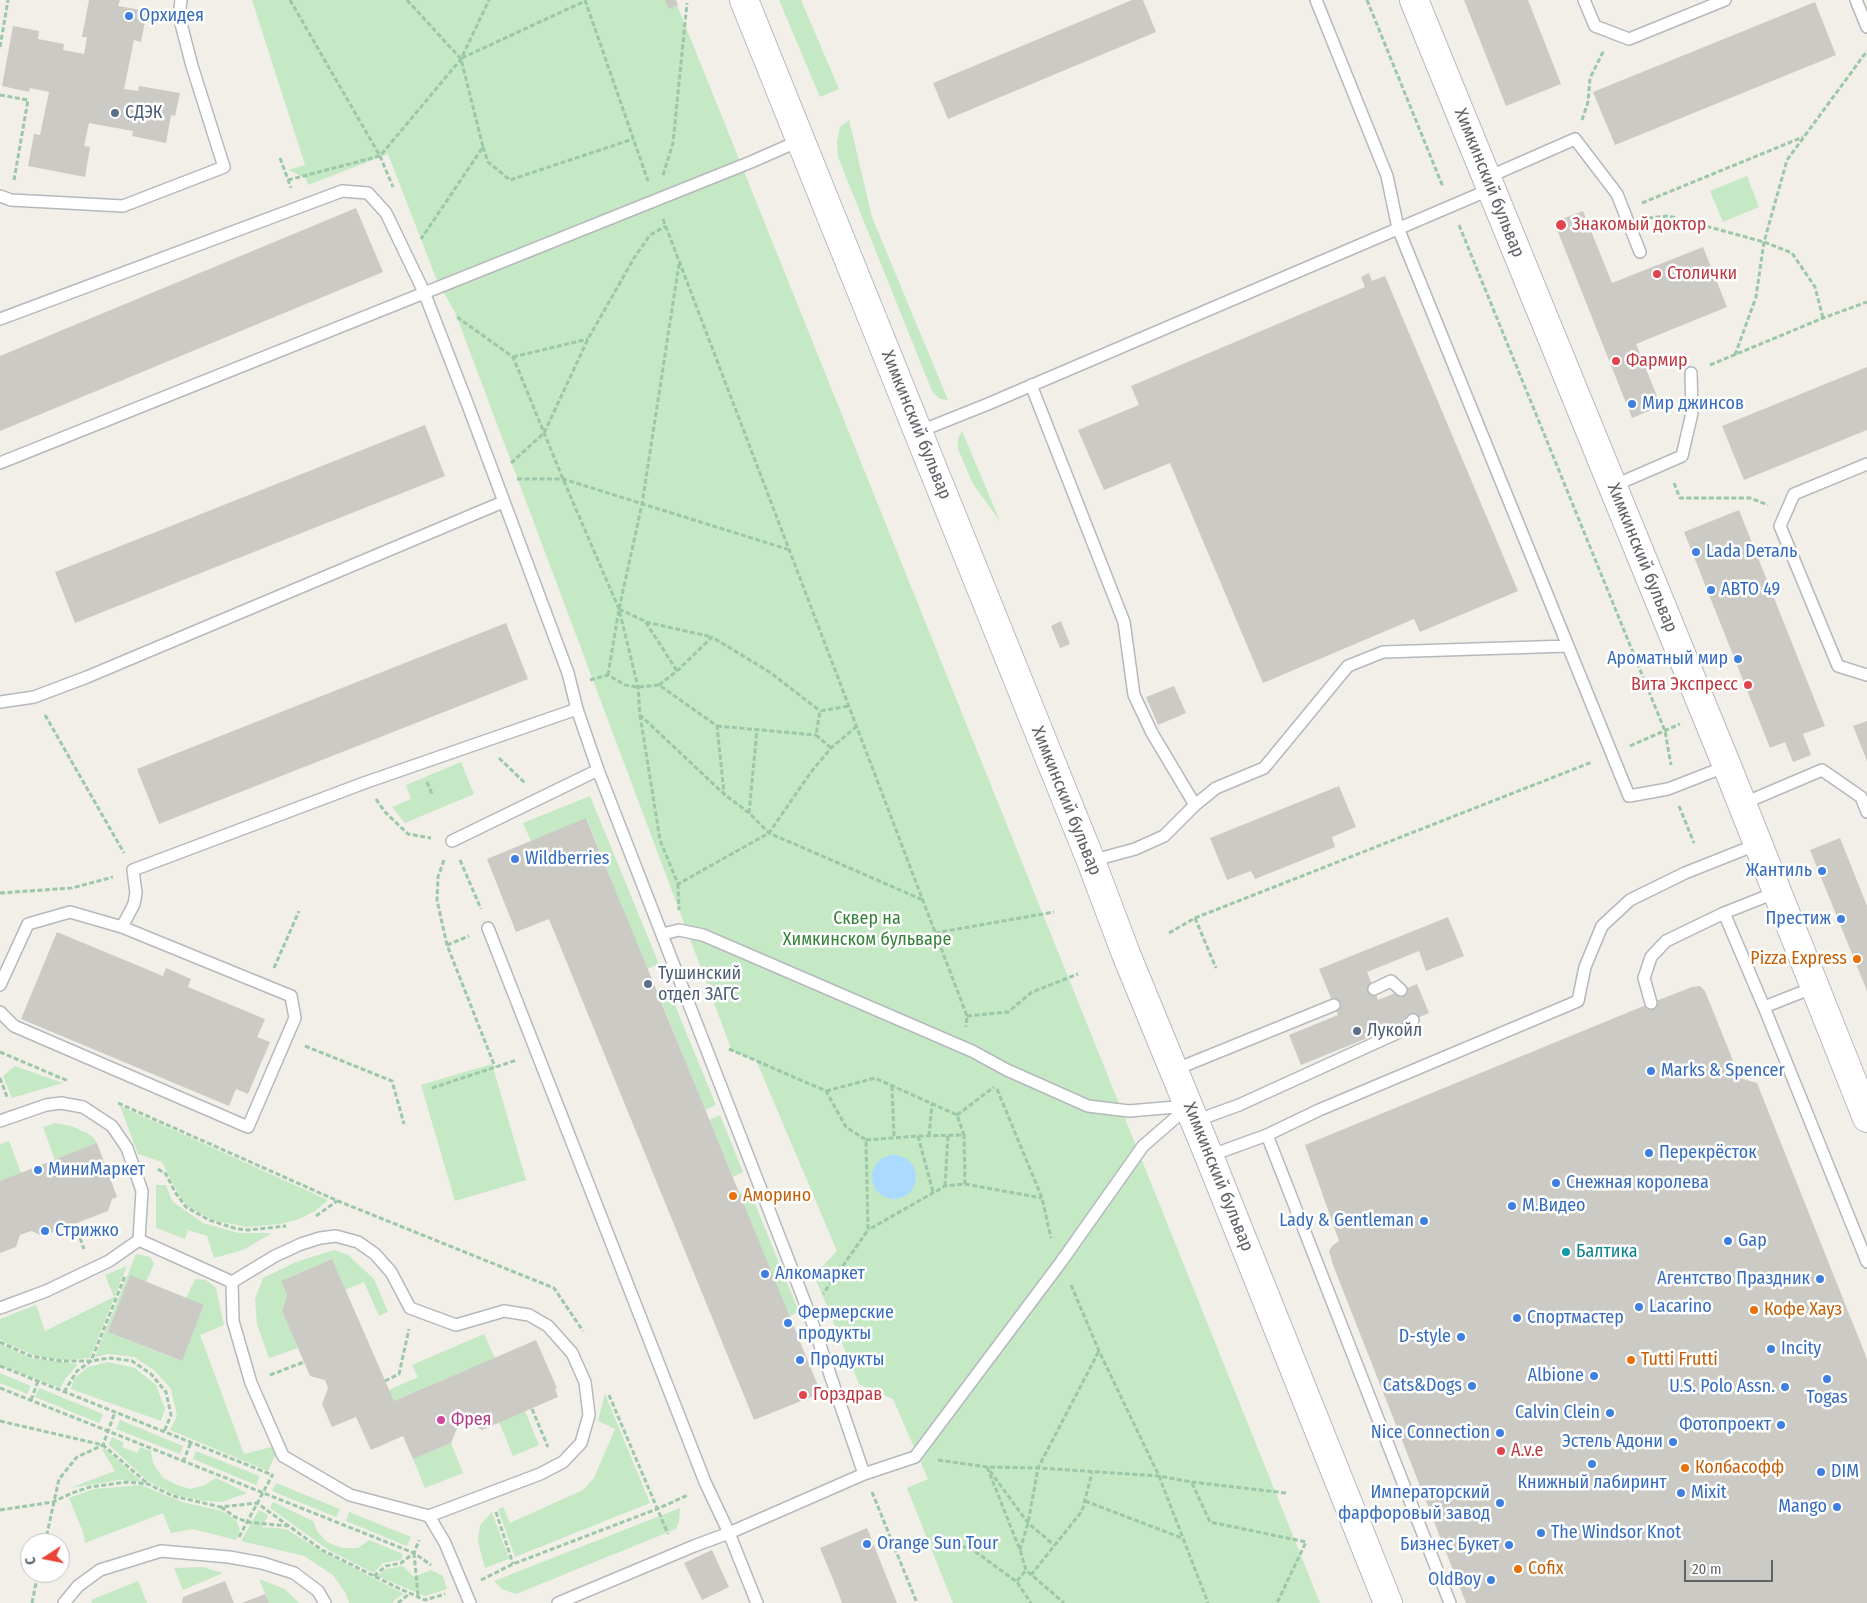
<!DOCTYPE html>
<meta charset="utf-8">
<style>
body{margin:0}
#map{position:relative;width:1867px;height:1603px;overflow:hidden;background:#f1efe8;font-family:"Fira Sans Condensed",sans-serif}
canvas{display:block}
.north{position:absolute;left:20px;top:1533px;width:50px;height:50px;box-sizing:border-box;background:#fff;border:1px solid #bfc1c3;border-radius:50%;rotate:259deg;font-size:14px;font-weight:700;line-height:20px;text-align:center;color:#5f6368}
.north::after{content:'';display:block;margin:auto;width:18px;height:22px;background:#ea4335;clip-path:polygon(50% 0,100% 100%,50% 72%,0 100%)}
.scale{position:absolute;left:1684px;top:1560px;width:89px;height:22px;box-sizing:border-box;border:2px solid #5f6368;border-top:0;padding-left:6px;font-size:15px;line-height:18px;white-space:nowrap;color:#5f6368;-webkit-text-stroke:4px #fff;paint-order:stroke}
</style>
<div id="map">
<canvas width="1867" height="1603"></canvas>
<div class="north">С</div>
<div class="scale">20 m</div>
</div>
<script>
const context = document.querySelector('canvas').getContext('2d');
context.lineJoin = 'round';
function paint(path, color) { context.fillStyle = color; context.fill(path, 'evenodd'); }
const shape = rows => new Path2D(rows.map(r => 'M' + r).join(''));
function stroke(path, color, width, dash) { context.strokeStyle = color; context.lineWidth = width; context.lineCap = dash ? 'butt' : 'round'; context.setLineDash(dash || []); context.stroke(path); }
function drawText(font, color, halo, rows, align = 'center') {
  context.font = font + ' "Fira Sans Condensed",sans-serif'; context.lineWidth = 5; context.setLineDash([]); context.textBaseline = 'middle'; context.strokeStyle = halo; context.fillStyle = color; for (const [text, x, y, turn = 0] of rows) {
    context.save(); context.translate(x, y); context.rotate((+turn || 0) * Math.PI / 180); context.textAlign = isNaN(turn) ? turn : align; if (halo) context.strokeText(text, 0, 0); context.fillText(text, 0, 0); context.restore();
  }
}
paint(shape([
 [252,0,675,0,1320,1603,953,1603,907,1488,928,1479,893,1399,859,1384,814,1275,837,1251,756,1060,732,1051,455,312,438,283,388,154,308,185,305,178,288,170,305,165],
 [779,0,801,0,839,89,820,97],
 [849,120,872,217,948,400,940,399,932,391,838,157,837,141,840,127],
 [1747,176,1759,207,1723,222,1710,191],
 [962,431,1000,521,973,484,958,449,958,439],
 [461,762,474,794,405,823,392,807,411,799,406,785],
 [590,796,659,964,647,969,587,819,531,841,523,823],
 [668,988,716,1105,705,1110,658,993],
 [492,1064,526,1180,455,1201,421,1085],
 [15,1066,63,1083,12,1098,3,1076],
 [120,1106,328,1200,315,1211,299,1219,281,1224,246,1227,213,1220,187,1206,178,1193,162,1162,138,1154],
 [720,1115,743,1172,733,1177,709,1120],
 [55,1123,71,1126,87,1133,93,1137,97,1143,55,1160,43,1127],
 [9,1141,21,1173,0,1181,0,1144],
 [156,1185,166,1185,172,1201,203,1223,239,1233,272,1233,243,1250,214,1258,207,1236,188,1230,185,1239,156,1228],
 [749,1189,799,1312,789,1316,739,1194],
 [334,1250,348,1255,374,1279,388,1312,379,1316,364,1282,345,1290,332,1259,281,1281,287,1295,282,1311,298,1348,269,1358,257,1324,255,1299,263,1278,296,1262],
 [136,1254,150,1257,154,1264,146,1282,130,1276,108,1332,181,1361,204,1306,186,1298,195,1279,206,1280,216,1288,224,1325,200,1335,244,1454,271,1447,276,1453,268,1471,170,1430,177,1416,171,1389,154,1370,134,1357,108,1354,95,1357],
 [127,1266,90,1358,64,1360,36,1356,8,1344,0,1339,0,1319,36,1305,45,1331,114,1297,105,1275],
 [484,1334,495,1358,394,1401,389,1390,418,1377,412,1365],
 [0,1344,30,1358,78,1364,66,1378,60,1388,0,1365],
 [108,1362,135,1368,156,1385,165,1409,161,1421,71,1389,74,1379,88,1367],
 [0,1373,31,1386,27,1394,0,1383],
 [39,1388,103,1414,99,1423,35,1397],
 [605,1394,650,1503,515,1557,498,1509,503,1507,510,1523,583,1490,594,1478,615,1429,598,1421],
 [525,1411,539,1445,513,1456,499,1422],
 [120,1420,183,1446,180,1454,116,1429],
 [112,1437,124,1443,122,1447,137,1453,140,1447,151,1451,153,1463,163,1478,177,1485,190,1489,205,1485,216,1478,247,1493,222,1502,205,1501,175,1495,148,1481,109,1445],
 [451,1443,463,1473,425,1488,413,1459],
 [104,1448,142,1482,120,1480,70,1488,115,1471,102,1449],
 [196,1451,260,1476,256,1485,193,1459],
 [276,1483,340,1509,336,1517,272,1491],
 [141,1485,182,1502,222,1511,236,1520,240,1530,236,1540,193,1529,171,1533,163,1513,85,1543,83,1532,69,1498,94,1489],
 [273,1502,313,1521,317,1531,327,1542,342,1548,358,1548,369,1540,403,1554,401,1560,383,1563,374,1573,330,1551,270,1508],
 [680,1508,679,1521,676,1529,516,1594,502,1589,494,1581],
 [259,1510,268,1515,262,1527,286,1529,323,1552,404,1594,394,1600,393,1603,349,1603,346,1594,333,1575,304,1556,241,1541],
 [349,1512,411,1537,407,1546,346,1521],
 [492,1512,509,1559,485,1568,478,1542,480,1525],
 [403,1566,414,1577,431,1570,443,1576,447,1589,425,1596,377,1576,386,1569],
 [202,1567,223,1573,183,1590,174,1568],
 [259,1579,285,1589,299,1603,269,1603],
 [138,1581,147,1603,92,1603,91,1600]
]), '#c5e8c5');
paint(shape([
 '872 1177a22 22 0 1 1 44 0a22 22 0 1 1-44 0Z'
]), '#aadaff');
paint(shape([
 [89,0,120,0,118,6,147,11,141,42,134,40,124,89,138,91,139,86,180,93,175,116,171,115,166,143,132,136,133,131,89,123,84,146,90,147,85,177,28,166,34,134,40,135,49,92,30,88,29,92,2,86,13,26,39,31,38,39,64,44,63,50,84,54,87,37,82,37],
 [665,0,676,0,678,5,669,9],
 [1132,0,1143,0,1156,32,948,119,933,83],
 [1464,0,1528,0,1561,84,1506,106],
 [1815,2,1836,55,1615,145,1593,92],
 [356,208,383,272,0,431,0,356],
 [1583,211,1612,283,1703,247,1727,307,1636,344,1661,406,1632,418,1554,222],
 [1369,273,1372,281,1385,276,1518,591,1420,632,1414,619,1263,683,1170,463,1104,490,1078,430,1139,405,1131,386,1365,287,1361,277],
 [1867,367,1867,430,1744,480,1722,426],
 [425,425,445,476,75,623,55,572],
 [1739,510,1825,726,1803,734,1811,755,1793,762,1785,742,1770,748,1684,532],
 [1061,621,1070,644,1060,648,1051,626],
 [506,623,528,679,159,824,137,769],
 [1174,686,1186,713,1158,725,1146,697],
 [1867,721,1867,761,1853,726],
 [1339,786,1356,827,1332,837,1335,847,1255,879,1251,871,1227,880,1210,838],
 [586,818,821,1393,754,1420,549,919,516,932,487,859],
 [1840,838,1867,906,1867,991,1810,850],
 [1448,917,1464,956,1426,971,1419,951,1367,972,1378,1000,1417,984,1429,1013,1301,1065,1289,1035,1338,1015,1319,969],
 [57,932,163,976,166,968,191,979,188,987,265,1019,257,1037,270,1042,248,1094,236,1089,229,1106,21,1019],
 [1700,986,1705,991,1740,1078,1757,1083,1867,1359,1867,1603,1466,1603,1333,1265,1329,1251,1333,1245,1339,1241,1305,1145,1651,1003,1692,987],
 [97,1143,117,1197,112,1199,108,1211,43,1236,31,1231,20,1235,16,1247,0,1253,0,1181],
 [332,1259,394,1401,536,1340,557,1388,555,1389,558,1397,482,1430,468,1422,458,1426,451,1443,413,1459,403,1436,371,1450,356,1417,332,1427,322,1404,328,1388,325,1380,310,1376,282,1311,287,1295,281,1281],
 [130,1275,204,1305,182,1361,108,1332],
 [867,1528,897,1603,842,1603,837,1589,820,1548],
 [712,1550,729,1587,702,1600,684,1563],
 [225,1581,234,1603,182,1603,183,1597],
 [265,1594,269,1603,242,1603]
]), '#cccac5');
const service = shape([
 [1316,0,1387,176,1398,228,1629,796,1668,789,1727,766],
 [1584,0,1595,26,1629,39,1725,0],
 [1856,0,1867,27],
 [1486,178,1575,139,1617,194,1640,252],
 [0,196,11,200,123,206,224,167,192,66,179,16,181,0],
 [0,319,342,191,368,193,386,213,424,292,469,408,568,673,577,709,598,770,809,1313,864,1474],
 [1031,385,1124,622,1134,695,1152,733,1195,805],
 [918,432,988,404,1491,189],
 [0,463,751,162,801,140],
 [1867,464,1794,494,1780,526,1838,666,1867,675],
 [1613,486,1682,456,1692,413,1691,373],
 [0,702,34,697,87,677,503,502],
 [1742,804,1822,770,1861,797,1867,812],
 [452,841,598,770],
 [1091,861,1135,849,1164,836,1195,805,1216,788,1264,768,1348,666,1383,652,1568,646],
 [1724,913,1764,1007],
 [122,927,134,904,136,893,133,870,364,783,577,709],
 [488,928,705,1482,729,1533,757,1603],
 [663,934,679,930,703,935,972,1051,1007,1070,1088,1106,1129,1111,1187,1106],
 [0,985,28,924,70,912,122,927,291,996,295,1018,248,1127,14,1026,0,1012],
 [1815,987,1764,1007,1867,1262],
 [1374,989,1391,981,1401,990],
 [1651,1003,1644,978,1651,957,1666,941,1724,913,1777,892],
 [1174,1070,1334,1005],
 [0,1121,46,1105,61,1103,83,1107,112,1126,127,1148,142,1191,139,1240],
 [1195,1121,1239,1105,1406,1029,1413,1020],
 [1267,1135,1450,1603],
 [1209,1156,1267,1135,1319,1110,1578,1001,1585,967,1602,926,1630,900,1685,873,1758,844],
 [336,1236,358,1242,375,1254,391,1272,410,1308,456,1325,504,1311,529,1315,548,1326,572,1353,585,1382,589,1415,581,1443,563,1462,540,1474,429,1516,350,1495,283,1456,251,1383,233,1321,232,1282,275,1256,301,1244,320,1238,336,1236],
 [139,1240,232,1282],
 [0,1308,46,1291,109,1261,139,1240],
 [429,1516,445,1543,470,1603],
 [64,1603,78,1586,100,1570,161,1551,229,1557,262,1563,294,1573,318,1591,325,1603],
 [558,1603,694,1546,729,1533,864,1474,915,1457,1061,1262,1143,1146,1188,1107]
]);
const secondary = shape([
 [744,0,1091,861,1126,954,1209,1156,1388,1603],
 [1414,0,1727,766,1867,1118]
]);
stroke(service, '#b5b8bc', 14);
stroke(secondary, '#b6babf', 30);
stroke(shape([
 [290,0,380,156,393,187],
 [407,0,461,59,483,147,421,239],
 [585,0,648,181],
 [1367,0,1443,187],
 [0,47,8,0],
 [462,58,585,1],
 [0,95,28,100,14,180],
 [1582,120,1588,102,1590,78,1604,50],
 [483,147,488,162,510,180,633,139],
 [280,158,291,188],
 [663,175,673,143,687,3],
 [288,180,380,156,461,59,489,0],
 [1642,203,1803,137],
 [1648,218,1669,216,1764,242,1792,253,1815,287,1823,318],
 [663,219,967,1016,966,1027],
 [1459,225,1665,731,1671,765],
 [457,317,513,357,563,479,619,609,638,687,640,715,724,794,749,813,769,833,923,900],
 [1735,355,1756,297,1764,242,1787,160,1867,51],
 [513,357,588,339],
 [1710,365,1823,318,1867,302],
 [511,463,544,433,588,339,634,258,650,235,666,226],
 [517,479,563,479,790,550],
 [1674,483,1680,498,1750,498,1768,505],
 [619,609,645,621,677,671],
 [646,622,712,637],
 [608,675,619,609,642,504,679,264],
 [590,680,608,675,625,685,638,687,659,685,717,726,724,793],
 [659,685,677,671,712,637,771,673,820,711],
 [45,715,124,853],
 [640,715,660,840,678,884,769,833,811,772,831,748,857,726],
 [717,726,816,735],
 [1630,746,1680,724],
 [831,748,816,735,820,711,849,706],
 [499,758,525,783],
 [427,782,432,794],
 [376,799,385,812,408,834,431,838],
 [1679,806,1694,843],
 [749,813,757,730],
 [444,860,438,877,437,900,447,945,495,1067],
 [460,860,481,909],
 [678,884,679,910],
 [0,893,72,888,113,877],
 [1195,918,1216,968],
 [935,933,1054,912],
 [1169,933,1195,918,1592,762],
 [447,945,469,936],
 [274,968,299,911],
 [967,1016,1008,1012,1032,992,1078,974],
 [305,1046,392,1081,404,1124],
 [729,1049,826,1091,846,1127,866,1140,868,1230,823,1294],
 [0,1052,68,1081],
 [0,1078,7,1097],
 [892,1086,894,1138],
 [432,1088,517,1060],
 [997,1089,1042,1198,1051,1238],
 [826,1091,875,1078,957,1115,964,1135],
 [118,1103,338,1201,554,1288,583,1331],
 [957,1115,994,1087],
 [918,1136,933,1192],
 [929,1136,932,1104],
 [866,1140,918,1136,964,1135,965,1184,945,1186,868,1230],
 [158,1169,166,1174,175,1192,186,1207,209,1220,237,1229,248,1230,286,1226],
 [965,1184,1042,1198],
 [945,1186,948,1135],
 [316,1216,337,1201],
 [75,1224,84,1249],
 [1071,1285,1099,1351,1159,1476,1208,1603],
 [0,1342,30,1356,61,1361,91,1361,125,1276],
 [0,1366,270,1474],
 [270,1375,304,1362],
 [385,1381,399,1374,409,1329],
 [0,1388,414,1553,431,1565],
 [64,1392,77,1371,91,1361,110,1358,132,1361,151,1374,166,1392,171,1415,164,1432],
 [609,1395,668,1534],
 [31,1400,38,1381],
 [532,1409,548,1447],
 [0,1421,103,1445,147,1483],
 [938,1460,987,1467,1038,1468,1159,1476,1192,1482,1286,1493],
 [183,1462,191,1442],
 [987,1467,1020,1550,1026,1570,1064,1603],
 [990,1471,1028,1523,1054,1545],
 [1192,1483,1210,1522,1306,1542,1277,1603],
 [872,1492,917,1603],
 [1085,1501,1182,1538],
 [221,1507,235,1517,247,1522,288,1526],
 [0,1510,53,1502,72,1493,90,1487,127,1482,148,1484,173,1496,221,1507,257,1503,322,1550,400,1589,425,1600,445,1594],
 [496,1512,513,1564],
 [239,1537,273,1474],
 [45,1543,59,1479,77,1457,103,1445,115,1412],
 [894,1548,969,1547,1017,1582,1031,1603],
 [1020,1550,1028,1523,1038,1468,1099,1351],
 [414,1553,418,1596],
 [1031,1575,1082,1511,1092,1473],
 [374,1576,386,1566,401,1563,414,1553,419,1540],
 [481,1580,513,1564,657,1509,688,1495],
 [1017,1581,1026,1570],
 [32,1603,38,1573],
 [398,1603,409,1594]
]), '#9cc7a9', 3, [5, 2.5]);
stroke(service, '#fff', 11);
stroke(secondary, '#fff', 28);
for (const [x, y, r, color] of [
 [129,16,5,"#3f7fe0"],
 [115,113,5,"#5c6f8a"],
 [1561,225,6,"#e0444e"],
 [1657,274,5,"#e0444e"],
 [1616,361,5,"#e0444e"],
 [1632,404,5,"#3f7fe0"],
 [1696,552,5,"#3f7fe0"],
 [1711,590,5,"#3f7fe0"],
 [1738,659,5,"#3f7fe0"],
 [1748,685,5,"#e0444e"],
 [515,859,5,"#3f7fe0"],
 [1822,871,5,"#3f7fe0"],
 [1841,919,5,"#3f7fe0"],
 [1857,959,5,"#e8710a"],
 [648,984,5,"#5c6f8a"],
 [1357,1031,5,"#5c6f8a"],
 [1651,1071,5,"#3f7fe0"],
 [1649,1153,5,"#3f7fe0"],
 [38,1170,5,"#3f7fe0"],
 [1556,1183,5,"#3f7fe0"],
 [733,1196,5,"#e8710a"],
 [1512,1206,5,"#3f7fe0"],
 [1424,1221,5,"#3f7fe0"],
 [45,1231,5,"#3f7fe0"],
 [1728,1241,5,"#3f7fe0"],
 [1566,1252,5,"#0f9aa8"],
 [765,1274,5,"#3f7fe0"],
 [1820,1279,5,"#3f7fe0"],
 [1639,1307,5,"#3f7fe0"],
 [1754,1310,5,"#e8710a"],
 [1517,1318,5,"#3f7fe0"],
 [788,1323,5,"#3f7fe0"],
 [1461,1337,5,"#3f7fe0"],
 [1771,1349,5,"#3f7fe0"],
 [800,1360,5,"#3f7fe0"],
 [1631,1360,5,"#e8710a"],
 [1594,1376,5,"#3f7fe0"],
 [1827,1379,5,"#3f7fe0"],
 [1472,1386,5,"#3f7fe0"],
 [1785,1387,5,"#3f7fe0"],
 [803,1395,5,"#e0444e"],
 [1610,1413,5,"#3f7fe0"],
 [441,1420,5,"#d1479c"],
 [1781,1425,5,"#3f7fe0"],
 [1500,1433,5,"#3f7fe0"],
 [1673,1442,5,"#3f7fe0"],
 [1501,1451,5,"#e0444e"],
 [1592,1464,5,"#3f7fe0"],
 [1685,1468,5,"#e8710a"],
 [1821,1472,5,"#3f7fe0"],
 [1681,1493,5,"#3f7fe0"],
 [1500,1503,5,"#3f7fe0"],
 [1837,1507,5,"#3f7fe0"],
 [1541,1533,5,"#3f7fe0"],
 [867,1544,5,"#3f7fe0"],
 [1509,1545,5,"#3f7fe0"],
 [1518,1569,5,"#e8710a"],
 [1491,1580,5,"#3f7fe0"]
]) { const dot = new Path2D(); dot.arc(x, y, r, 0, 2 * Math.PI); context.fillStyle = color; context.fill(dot); stroke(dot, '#fff', 2); }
drawText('18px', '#366cbe', '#fff', [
 ["Орхидея",139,16],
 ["Мир джинсов",1642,404],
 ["Lada Dеталь",1706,552],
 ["АВТО 49",1721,590],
 ["Ароматный мир",1728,659,"right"],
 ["Wildberries",525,859],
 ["Жантиль",1812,871,"right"],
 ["Престиж",1831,919,"right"],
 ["Marks & Spencer",1661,1071],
 ["Перекрёсток",1659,1153],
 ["МиниМаркет",48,1170],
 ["Снежная королева",1566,1183],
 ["М.Видео",1522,1206],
 ["Lady & Gentleman",1414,1221,"right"],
 ["Стрижко",55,1231],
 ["Gap",1738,1241],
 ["Алкомаркет",775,1274],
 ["Агентство Праздник",1810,1279,"right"],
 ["Lacarino",1649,1307],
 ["Фермерские",798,1313],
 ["продукты",798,1334],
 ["Спортмастер",1527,1318],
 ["D-style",1451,1337,"right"],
 ["Incity",1781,1349],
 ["Продукты",810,1360],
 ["Albione",1584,1376,"right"],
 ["Cats&Dogs",1462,1386,"right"],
 ["U.S. Polo Assn.",1775,1387,"right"],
 ["Togas",1827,1398,"center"],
 ["Calvin Clein",1600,1413,"right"],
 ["Фотопроект",1771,1425,"right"],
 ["Nice Connection",1490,1433,"right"],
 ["Эстель Адони",1663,1442,"right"],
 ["DIM",1831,1472],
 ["Книжный лабиринт",1592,1483,"center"],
 ["Императорский",1490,1493,"right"],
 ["фарфоровый завод",1490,1514,"right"],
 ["Mixit",1691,1493],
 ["Mango",1827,1507,"right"],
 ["The Windsor Knot",1551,1533],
 ["Orange Sun Tour",877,1544],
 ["Бизнес Букет",1499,1545,"right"],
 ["OldBoy",1481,1580,"right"]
], 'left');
drawText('18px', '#4e5e75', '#fff', [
 ["СДЭК",125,113],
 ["Тушинский",658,974],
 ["отдел ЗАГС",658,995],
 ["Лукойл",1367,1031]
], 'left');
drawText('18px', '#5f6368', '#fff', [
 ["Химкинский бульвар",1489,183,68],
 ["Химкинский бульвар",916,425,68],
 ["Химкинский бульвар",1642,558,68],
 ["Химкинский бульвар",1066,801,68],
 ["Химкинский бульвар",1218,1177,68]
]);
drawText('18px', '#be3a42', '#fff', [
 ["Знакомый доктор",1572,225],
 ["Столички",1667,274],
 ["Фармир",1626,361],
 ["Вита Экспресс",1738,685,"right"],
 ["Горздрав",813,1395],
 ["A.v.e",1511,1451]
], 'left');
drawText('18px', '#348238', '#fff', [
 ["Сквер на",867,919],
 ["Химкинском бульваре",867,940]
]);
drawText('18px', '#c56008', '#fff', [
 ["Pizza Express",1847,959,"right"],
 ["Аморино",743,1196],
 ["Кофе Хауз",1764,1310],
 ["Tutti Frutti",1641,1360],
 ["Колбасофф",1695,1468],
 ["Cofix",1528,1569]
], 'left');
drawText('18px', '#0d838f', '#fff', [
 ["Балтика",1576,1252]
], 'left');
drawText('18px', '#b23c85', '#fff', [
 ["Фрея",451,1420]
], 'left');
</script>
